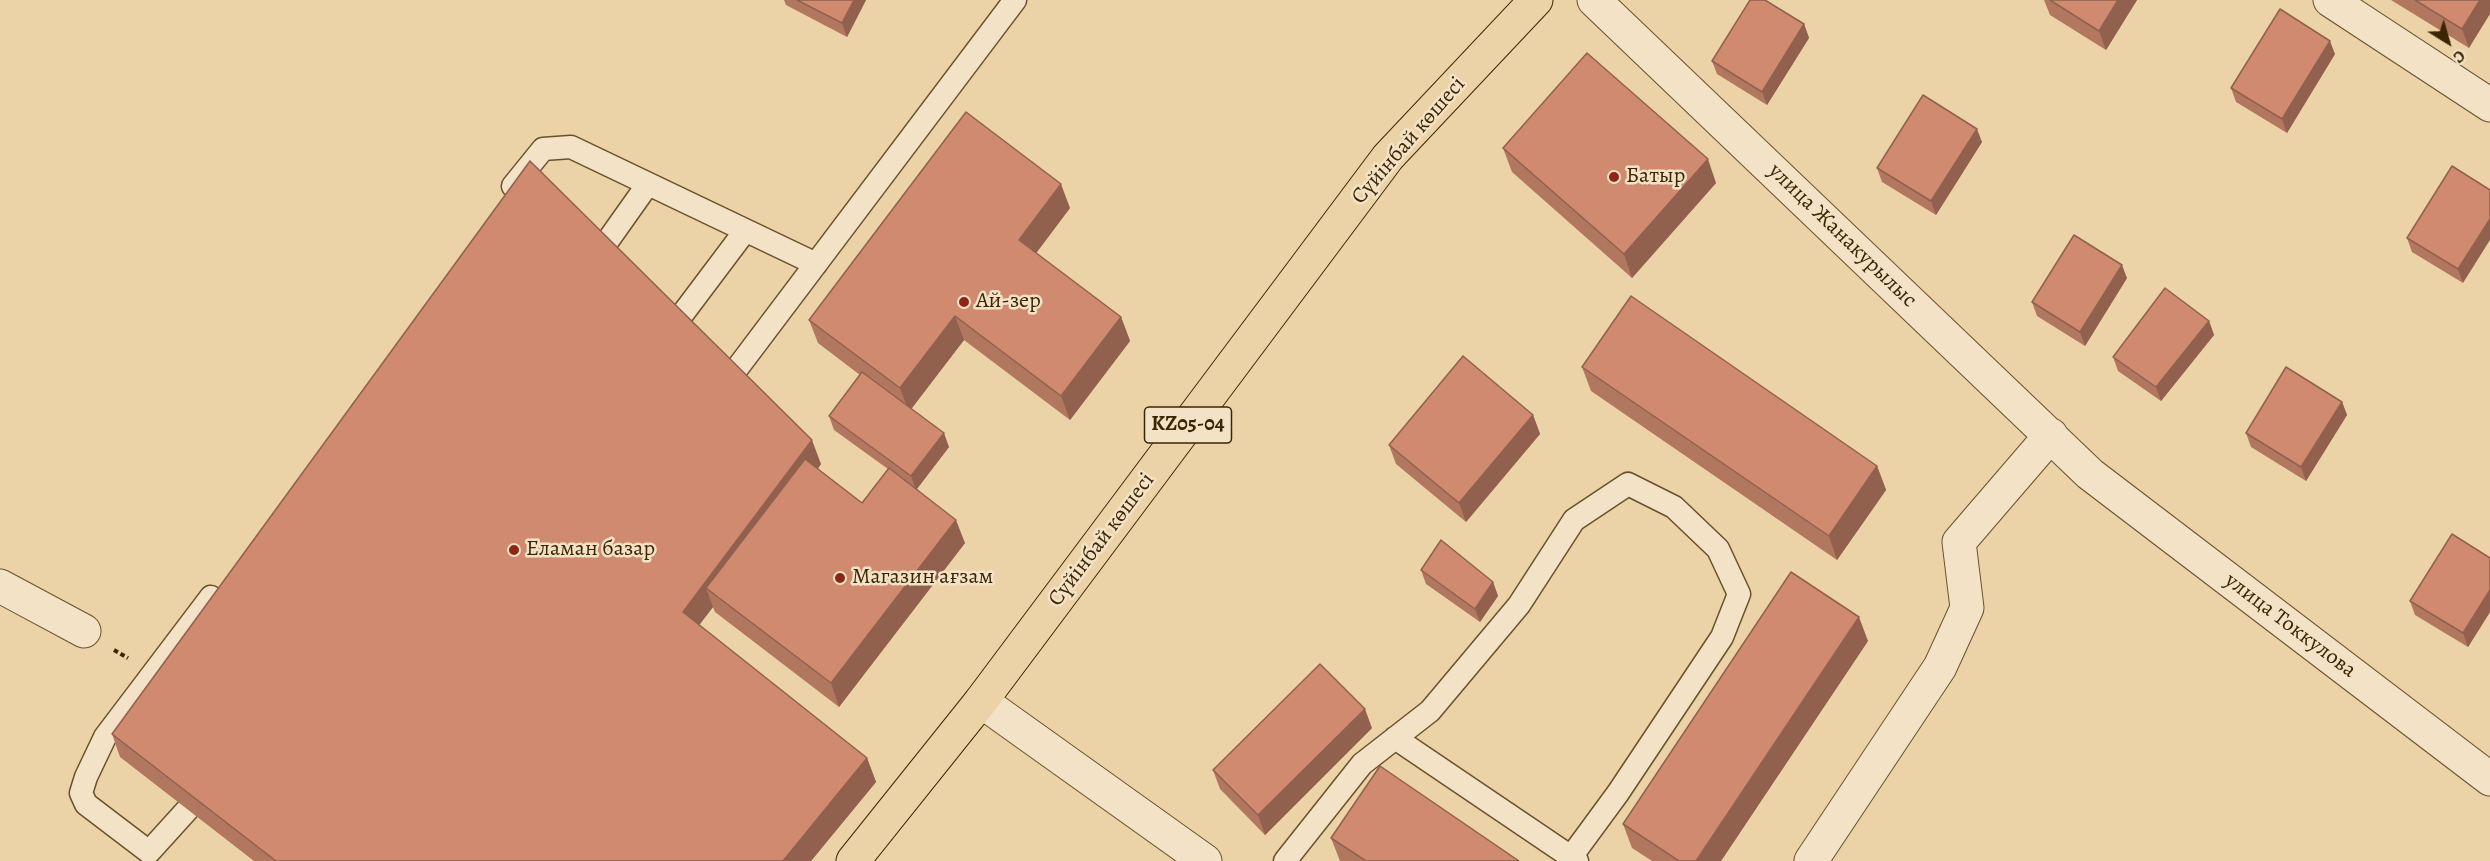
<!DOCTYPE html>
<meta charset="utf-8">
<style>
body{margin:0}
#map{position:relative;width:2490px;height:861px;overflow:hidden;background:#ecd3a7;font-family:Alegreya,serif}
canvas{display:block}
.north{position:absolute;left:2418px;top:12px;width:60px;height:60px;-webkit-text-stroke:4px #f3e2c6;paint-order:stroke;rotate:143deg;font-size:16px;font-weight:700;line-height:24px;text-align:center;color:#3c2602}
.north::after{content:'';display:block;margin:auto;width:21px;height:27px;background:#3c2602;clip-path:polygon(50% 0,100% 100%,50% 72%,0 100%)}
</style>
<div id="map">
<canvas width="2490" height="861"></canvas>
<div class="north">С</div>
</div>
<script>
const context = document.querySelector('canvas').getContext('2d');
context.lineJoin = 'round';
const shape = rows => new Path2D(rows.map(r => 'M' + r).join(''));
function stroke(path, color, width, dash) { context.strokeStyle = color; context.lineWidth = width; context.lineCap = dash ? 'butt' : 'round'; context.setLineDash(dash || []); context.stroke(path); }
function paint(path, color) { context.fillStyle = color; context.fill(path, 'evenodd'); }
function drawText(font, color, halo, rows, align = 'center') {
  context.font = font + ' Alegreya,serif'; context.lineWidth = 5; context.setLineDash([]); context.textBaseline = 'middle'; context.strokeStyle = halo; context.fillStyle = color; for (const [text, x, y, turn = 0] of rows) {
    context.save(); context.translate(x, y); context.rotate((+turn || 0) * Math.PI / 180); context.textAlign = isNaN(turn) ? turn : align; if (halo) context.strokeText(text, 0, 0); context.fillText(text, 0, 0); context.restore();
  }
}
const service = shape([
 [513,186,543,149,571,147,816,264],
 [592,263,648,184],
 [666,336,745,231],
 [720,391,1015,0],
 [1395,738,1577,861],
 [207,788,149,852,86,804,81,793,86,777,105,737,211,597],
 [1285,861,1362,764,1430,711,1519,605,1574,520,1628,484,1674,507,1718,549,1739,594,1722,637,1618,793,1571,857]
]);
const minor = shape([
 [1594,0,2090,474,2490,779],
 [2330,0,2490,105],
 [0,586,84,631],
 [981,701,1205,861],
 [1811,861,1940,667,1967,608,1959,542,2051,435]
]);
const primary = shape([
 [853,861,981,701,1388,157,1536,0]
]);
stroke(service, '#68512b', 25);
stroke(minor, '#68512b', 35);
stroke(primary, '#3c2602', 35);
stroke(shape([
 [114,650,128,658]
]), '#3c2602', 4, [4.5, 3]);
stroke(service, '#f3e2c6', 22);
stroke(minor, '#f3e2c6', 33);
stroke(primary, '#ecd3a7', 33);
paint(shape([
 [784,0,866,0,847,37,786,5],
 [2044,0,2137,0,2106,50,2050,15],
 [2391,0,2490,0,2469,48],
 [1804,24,1809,38,1767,105,1717,74,1712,61],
 [2335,54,2287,133,2236,102,2231,88],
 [1982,142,1936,215,1882,182,1877,168],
 [1503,148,1716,183,1632,278,1512,172],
 [2452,166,2463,283,2412,252,2407,238],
 [1070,208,1036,253,1121,317,1130,341,1070,420,964,340,911,409,949,447,917,489,965,543,839,707,715,612,713,607,699,625,867,758,876,782,811,861,254,861,120,757,112,734,821,464,818,469,862,503,888,469,834,430,829,416,860,375,818,343,809,320],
 [2127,278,2085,346,2037,316,2032,302],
 [2209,321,2214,335,2161,401,2118,371,2113,357],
 [1582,367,1877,466,1886,490,1837,560,1591,391],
 [2342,402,2347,415,2306,481,2251,447,2246,433],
 [1533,415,1540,434,1466,522,1396,464,1389,445],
 [2490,558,2490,612,2468,647,2415,615,2410,601],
 [1421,570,1493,582,1498,596,1480,622,1426,584],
 [1868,641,1721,861,1652,861,1632,848,1623,824],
 [1372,728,1265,835,1220,789,1213,770],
 [1331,838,1519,861,1340,861]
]), '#b2775f');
paint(shape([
 [854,0,866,0,847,37,842,23],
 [2118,0,2137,0,2106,50,2099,31],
 [2480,0,2490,0,2490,14,2469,48,2462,29],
 [1804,24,1809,38,1767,105,1762,92],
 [2330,41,2335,54,2287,133,2282,119],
 [1977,129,1982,142,1936,215,1931,201],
 [1708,159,1716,183,1632,278,1624,254],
 [1061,184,1070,208,1028,264,1019,240],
 [2490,219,2490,240,2463,283,2458,269],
 [2122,265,2127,278,2085,346,2080,332],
 [955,316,964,340,909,412,900,388],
 [1121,317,1130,341,1070,420,1061,396],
 [2209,321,2214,335,2161,401,2156,387],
 [2342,402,2347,415,2306,481,2301,467],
 [1533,415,1540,434,1466,522,1459,503],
 [944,433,949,447,916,490,911,476],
 [812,440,821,464,720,598,706,588,713,607,691,636,683,612],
 [1877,466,1886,490,1837,560,1829,536],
 [956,520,965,543,839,707,831,683],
 [1493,582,1498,596,1480,622,1475,609],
 [2490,590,2490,612,2468,647,2463,633],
 [1859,617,1868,641,1721,861,1696,861],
 [1365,709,1372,728,1265,835,1258,815],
 [867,758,876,782,811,861,783,861]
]), '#91614e');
const building = shape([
 [797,0,854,0,842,23,797,0],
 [1750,0,1765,0,1804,24,1762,92,1712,61,1750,0],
 [2050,0,2118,0,2099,31,2050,0],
 [2415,0,2480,0,2462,29,2415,0],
 [2280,9,2330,41,2282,119,2231,88,2280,9],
 [1587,53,1708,159,1624,254,1503,148,1587,53],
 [1923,95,1977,129,1931,201,1877,168,1923,95],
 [966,112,1061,184,1019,240,1121,317,1061,396,955,316,900,388,809,320,966,112],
 [530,161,812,440,683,612,867,758,783,861,276,861,112,734,530,161],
 [2452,166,2490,190,2490,219,2458,269,2407,238,2452,166],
 [2074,235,2122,265,2080,332,2032,302,2074,235],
 [2165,288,2209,321,2156,387,2113,357,2165,288],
 [1631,296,1877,466,1829,536,1582,367,1631,296],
 [1463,356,1533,415,1459,503,1389,445,1463,356],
 [2286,367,2342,402,2301,467,2246,433,2286,367],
 [862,372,944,433,911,476,829,416,862,372],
 [805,459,862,503,889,468,956,520,831,683,706,588,805,459],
 [2452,534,2490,558,2490,590,2463,633,2410,601,2452,534],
 [1441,540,1493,582,1475,609,1421,570,1441,540],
 [1791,572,1859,617,1696,861,1679,861,1623,824,1791,572],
 [1320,664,1365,709,1258,815,1213,770,1320,664],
 [1380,766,1519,861,1366,861,1331,838,1380,766]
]);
paint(building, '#cf8a6f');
stroke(building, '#91614e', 1.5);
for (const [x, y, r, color] of [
 [1614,177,6,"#8f2418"],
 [964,302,6,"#8f2418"],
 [514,550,6,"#8f2418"],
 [840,578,6,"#8f2418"]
]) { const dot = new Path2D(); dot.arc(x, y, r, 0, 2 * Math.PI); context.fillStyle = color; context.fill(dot); stroke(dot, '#f3e2c6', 2); }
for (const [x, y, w] of [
 [1188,425,87]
]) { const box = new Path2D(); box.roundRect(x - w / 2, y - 18, w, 36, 4.5); context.fillStyle = '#f3e2c6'; context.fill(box); stroke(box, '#3c2602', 1.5); }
drawText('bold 21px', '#3c2602', null, [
 ["KZ05-04",1188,425]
]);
drawText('22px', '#3c2602', '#f3e2c6', [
 ["Сүйінбай көшесі",1409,141,-49],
 ["улица Жанакурылыс",1842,236,44],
 ["Сүйінбай көшесі",1102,540,-53],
 ["улица Токкулова",2290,626,37]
]);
drawText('22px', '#3c2602', '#f3e2c6', [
 ["Батыр",1626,177],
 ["Ай-зер",976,302],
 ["Еламан базар",526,550],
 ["Магазин ағзам",852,578]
], 'left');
</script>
